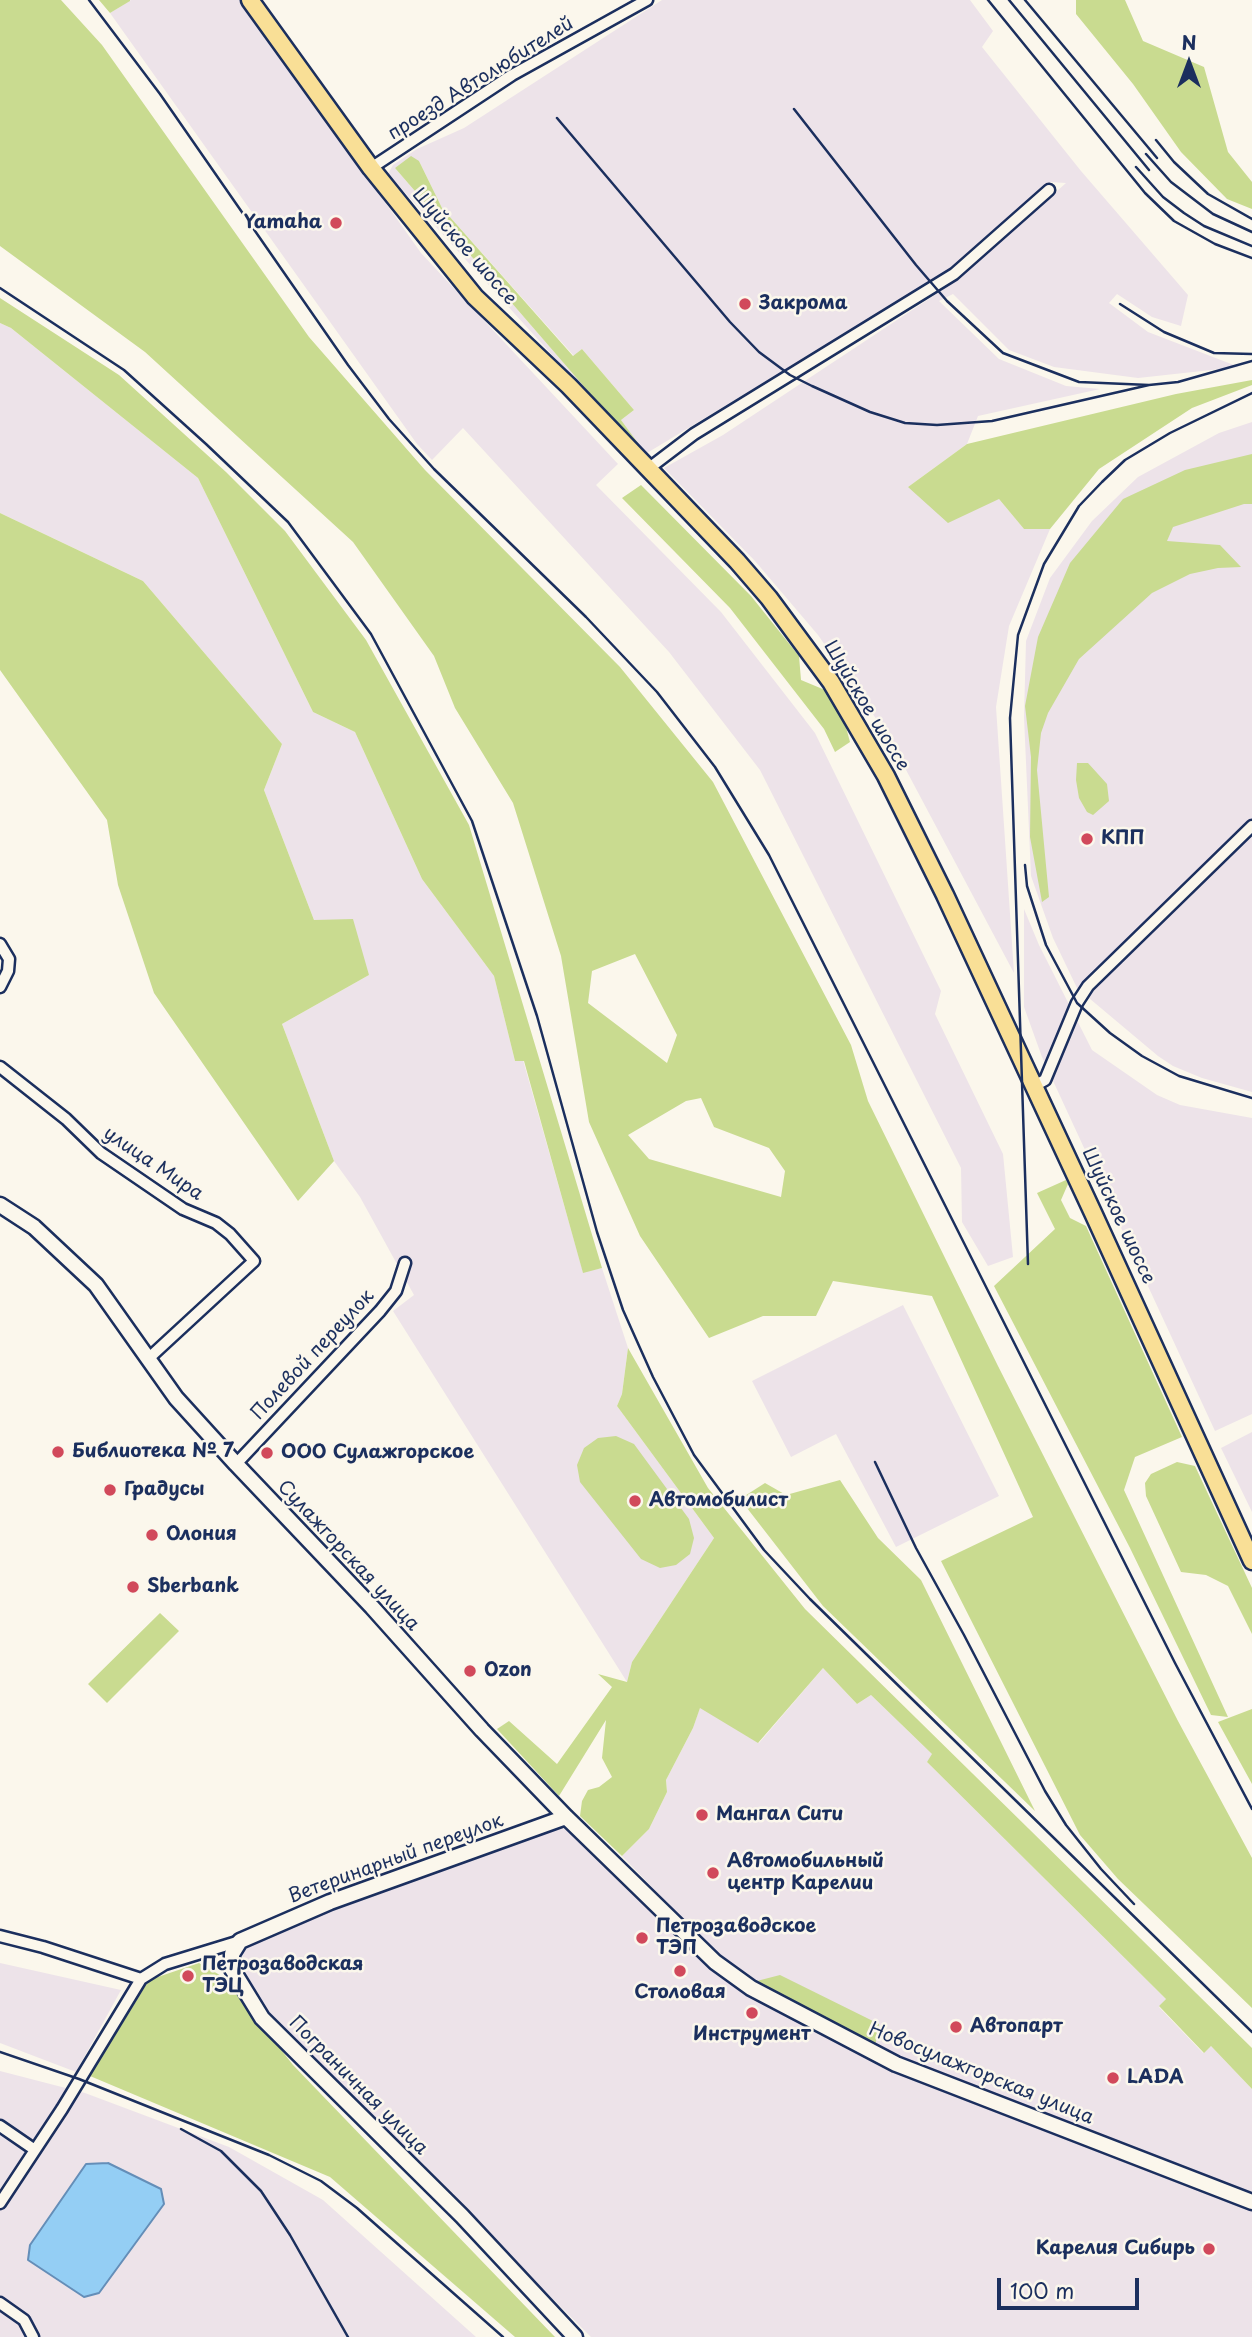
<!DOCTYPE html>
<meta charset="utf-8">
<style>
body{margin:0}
#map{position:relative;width:1252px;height:2337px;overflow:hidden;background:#fbf7ec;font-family:"Playpen Sans",sans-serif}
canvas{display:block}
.north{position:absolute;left:1154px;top:28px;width:70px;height:70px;-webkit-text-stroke:5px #fbf7ec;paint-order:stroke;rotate:0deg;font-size:19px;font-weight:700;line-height:28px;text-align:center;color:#1b2f5e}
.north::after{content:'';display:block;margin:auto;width:24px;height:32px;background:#1b2f5e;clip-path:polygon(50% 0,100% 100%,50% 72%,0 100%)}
.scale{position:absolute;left:997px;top:2278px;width:142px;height:32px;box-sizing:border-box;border:4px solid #1b2f5e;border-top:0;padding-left:9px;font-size:21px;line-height:24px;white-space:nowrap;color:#1b2f5e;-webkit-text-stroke:5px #fbf7ec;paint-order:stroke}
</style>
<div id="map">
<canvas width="1252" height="2337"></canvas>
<div class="north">N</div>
<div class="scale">100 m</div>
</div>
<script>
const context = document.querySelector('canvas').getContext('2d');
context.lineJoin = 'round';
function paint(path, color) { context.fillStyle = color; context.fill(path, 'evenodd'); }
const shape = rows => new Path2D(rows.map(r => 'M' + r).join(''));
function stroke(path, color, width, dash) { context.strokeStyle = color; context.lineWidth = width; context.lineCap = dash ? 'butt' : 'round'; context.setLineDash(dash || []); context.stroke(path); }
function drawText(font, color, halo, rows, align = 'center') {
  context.font = font + ' "Playpen Sans",sans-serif'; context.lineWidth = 5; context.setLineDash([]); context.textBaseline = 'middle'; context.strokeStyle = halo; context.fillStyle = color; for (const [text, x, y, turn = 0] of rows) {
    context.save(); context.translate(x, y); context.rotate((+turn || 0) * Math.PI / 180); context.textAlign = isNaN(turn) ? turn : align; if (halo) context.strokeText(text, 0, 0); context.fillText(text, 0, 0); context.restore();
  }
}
paint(shape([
 [131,0,242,0,421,253,618,464,596,485,721,612,815,733,941,991,935,1014,1003,1154,1013,1257,988,1266,962,1222,961,1168,760,770,669,652,463,428,432,460,417,444,110,13],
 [662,0,970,0,993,31,982,47,1081,171,1188,295,1181,326,1152,317,1117,294,1109,303,1148,332,1239,367,1138,378,1054,367,1009,350,953,294,939,301,999,359,1066,386,1100,389,978,416,967,444,908,487,999,499,1024,529,1050,529,1009,626,996,707,1014,973,888,736,818,635,755,561,664,468,723,435,956,281,1066,183,1050,182,955,267,647,453,640,452,388,174,393,165,417,149,464,128],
 [419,161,442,208,574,356,582,349,634,410,621,420,637,442,632,442,395,168],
 [0,323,11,328,198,478,313,712,355,732,422,879,494,976,515,1061,523,1060,583,1272,602,1268,628,1348,622,1394,617,1406,714,1538,632,1662,627,1682,393,1311,414,1295,360,1197,334,1161,282,1024,369,975,314,920,264,790,282,744,143,581,0,513],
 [1252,422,1252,1092,1202,1078,1173,1066,1158,1056,1077,988,1053,938,1031,876,1024,717,1026,641,1050,578,1092,521,1138,477,1219,433],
 [1024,909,1039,945,1092,1050,1157,1095,1180,1105,1252,1118,1252,1414,1215,1431,1042,1057,1024,1007],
 [903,1305,999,1496,896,1547,836,1434,791,1457,752,1381],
 [1252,1432,1252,1512,1221,1448],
 [823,1668,857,1704,871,1695,933,1755,927,1762,1166,1999,1159,2007,1203,2053,1211,2046,1252,2089,1252,2195,934,2073,875,2047,753,1982,721,1959,622,1856,649,1829,667,1792,666,1780,693,1728,700,1707,759,1743],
 [566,1825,714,1969,778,2011,916,2080,1252,2210,1252,2337,591,2337,282,2029,249,1988,240,1969,244,1948,267,1935],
 [0,1963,121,1990,76,2072,0,2043],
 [0,2071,85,2093,229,2147,323,2200,476,2337,0,2337]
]), '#ede3e9');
paint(shape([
 [0,0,61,0,102,45,309,337,425,470,620,667,713,782,851,1045,868,1101,998,1366,1178,1721,1252,1858,1252,2008,1118,1879,1080,1835,941,1561,1033,1517,932,1296,833,1281,816,1316,763,1316,709,1338,640,1236,589,1122,561,956,513,803,455,708,434,656,353,542,145,352,0,246],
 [635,954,677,1035,667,1063,588,1003,592,971],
 [701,1098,714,1127,769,1148,785,1171,781,1197,649,1159,628,1135,686,1101],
 [99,0,130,0,130,1,110,13],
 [1076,0,1125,0,1143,41,1204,67,1228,152,1252,182,1252,209,1227,199,1181,152,1133,84,1076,14],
 [411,156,419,161,442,208,573,356,582,349,634,410,621,420,638,443,632,442,395,168],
 [0,298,119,375,226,472,285,531,366,640,469,825,602,1268,583,1273,524,1061,515,1061,494,976,422,879,355,732,313,712,198,478,11,328,0,323],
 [1252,380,1252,385,1192,408,1099,469,1050,529,1024,529,999,499,948,523,908,487,967,444,1176,394],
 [1252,454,1252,504,1244,504,1173,527,1167,541,1220,545,1241,567,1218,568,1190,574,1152,593,1079,659,1048,713,1041,733,1037,770,1049,897,1042,902,1030,837,1031,757,1025,706,1038,637,1070,563,1123,499,1185,470],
 [641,485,751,596,799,656,801,680,825,690,843,716,850,742,835,752,824,729,730,608,622,498],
 [0,513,143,581,282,744,264,790,314,920,353,919,369,975,282,1024,334,1161,298,1201,154,993,118,885,107,820,0,670],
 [1077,763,1088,763,1107,784,1109,801,1093,815,1087,812,1079,798,1076,780],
 [1066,1180,1068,1184,1061,1200,1070,1218,1086,1226,1182,1437,1135,1457,1124,1490,1228,1717,1211,1715,1130,1548,994,1286,1055,1229,1037,1193],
 [628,1348,708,1488,805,1609,1252,2048,1252,2089,1211,2046,1204,2053,1159,2006,1166,1999,927,1762,932,1754,871,1695,857,1704,823,1668,758,1743,700,1708,693,1728,666,1780,667,1792,649,1829,622,1856,580,1816,582,1801,588,1790,599,1787,612,1777,602,1758,606,1720,559,1796,497,1729,509,1721,557,1764,612,1687,598,1674,627,1682,632,1662,714,1538,617,1406,622,1394],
 [616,1436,634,1444,689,1519,694,1538,690,1554,676,1565,660,1568,641,1559,580,1482,577,1465,584,1448,598,1438],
 [1177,1462,1195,1466,1252,1588,1252,1634,1228,1586,1206,1575,1181,1572,1146,1496,1145,1483,1151,1474],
 [840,1480,878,1538,921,1580,1035,1811,823,1606,740,1499,765,1483,786,1495],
 [160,1613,179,1631,107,1703,88,1684],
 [1252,1709,1252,1784,1218,1722],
 [199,1963,225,1978,293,2065,555,2337,515,2337,330,2177,90,2076,149,1980],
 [780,1975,879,2024,875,2047,753,1982]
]), '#c9db90');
const water = shape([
 [108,2163,161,2189,164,2204,99,2293,84,2297,28,2260,30,2245,86,2164,108,2163]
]);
paint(water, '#94cef4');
stroke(water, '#648eb8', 2);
const minor = shape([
 [371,168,512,75,647,0],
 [648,469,694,434,954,274,1049,190],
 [0,944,9,959,8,971,0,987],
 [0,1067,66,1119,101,1153,183,1209,216,1223,230,1234,254,1261,149,1358],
 [1034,1086,1045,1080,1077,1003,1088,986,1252,826],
 [236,1464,380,1311,396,1291,405,1263],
 [0,1936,43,1947,141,1979,165,1964,240,1941],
 [0,2126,35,2150],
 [0,2203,62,2109,141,1979],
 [0,2303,24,2320,33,2337]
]);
const secondary = shape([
 [0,1205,34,1227,96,1285,176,1398,236,1464,372,1607,482,1730,566,1817,715,1962,751,1988,896,2064,1252,2202],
 [566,1817,330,1902,240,1941,232,1954,232,1969,262,2018,462,2216,575,2337]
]);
const primary = shape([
 [250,0,371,168,475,297,569,386,737,561,769,598,831,682,886,776,945,895,1094,1215,1252,1561]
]);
stroke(minor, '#1b2f5e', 15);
stroke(secondary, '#1b2f5e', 19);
stroke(primary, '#1b2f5e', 21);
stroke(minor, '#fbf7ec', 10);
stroke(secondary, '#fbf7ec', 14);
stroke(primary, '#f9df96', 16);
stroke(shape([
 [89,0,160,94,348,365,389,419,434,469,586,617,657,692,715,767,769,855,1175,1663,1252,1809],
 [988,0,1145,193,1174,221,1215,244,1252,258],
 [1009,0,1149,170],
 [1025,0,1157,158],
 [794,109,916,265,947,301,1003,353,1079,382,1149,385,1178,382,1252,361],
 [557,118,730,322,759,352,790,375,812,386,870,412,905,423,937,425,992,421,1149,385],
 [1156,140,1174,162,1208,194,1252,219],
 [1146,154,1171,182,1213,214,1252,232],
 [1136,167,1163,197,1184,213,1204,226,1252,246],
 [0,288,124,370,206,444,288,522,371,634,472,821,537,1016,597,1232,623,1310,653,1377,694,1455,764,1550,810,1599,1252,2032],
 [1120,304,1164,332,1214,353,1252,354],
 [1025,865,1027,886,1046,945,1077,1003,1110,1033,1142,1056,1179,1076,1252,1098],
 [1028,1264,1010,718,1018,635,1044,564,1079,506,1102,482,1125,460,1170,433,1252,393],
 [875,1462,916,1548,964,1635,1045,1791,1066,1825,1101,1869,1134,1904],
 [0,2052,79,2079,269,2155,321,2181,357,2208,503,2337],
 [181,2129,221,2151,261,2191,290,2235,348,2337]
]), '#1b2f5e', 2.5);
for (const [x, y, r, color] of [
 [336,223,7,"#d1495b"],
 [745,304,7,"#d1495b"],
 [1087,839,7,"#d1495b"],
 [58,1452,7,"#d1495b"],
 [267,1453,7,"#d1495b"],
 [110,1490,7,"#d1495b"],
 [635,1501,7,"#d1495b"],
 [152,1535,7,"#d1495b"],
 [133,1587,7,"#d1495b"],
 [470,1671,7,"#d1495b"],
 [702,1815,7,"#d1495b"],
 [713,1873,7,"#d1495b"],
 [642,1938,7,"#d1495b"],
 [680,1971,7,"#d1495b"],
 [188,1976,7,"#d1495b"],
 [752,2013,7,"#d1495b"],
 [956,2027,7,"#d1495b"],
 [1113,2078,7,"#d1495b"],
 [1209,2249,7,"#d1495b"]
]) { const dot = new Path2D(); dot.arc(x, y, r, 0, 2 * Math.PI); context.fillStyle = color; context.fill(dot); stroke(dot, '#fbf7ec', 2.5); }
drawText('19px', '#1b2f5e', '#fbf7ec', [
 ["проезд Автолюбителей",481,79,-32],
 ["Шуйское шоссе",464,247,49],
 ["Шуйское шоссе",866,706,59],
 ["улица Мира",153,1164,34],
 ["Шуйское шоссе",1118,1216,65],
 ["Полевой переулок",313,1355,-47],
 ["Сулажгорская улица",348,1556,47],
 ["Ветеринарный переулок",396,1859,-20],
 ["Новосулажгорская улица",981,2074,22],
 ["Пограничная улица",358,2086,45]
]);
drawText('bold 19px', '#1b2f5e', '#fbf7ec', [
 ["Yamaha",322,223,"right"],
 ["Закрома",759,304],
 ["КПП",1101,839],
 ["Библиотека № 7",72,1452],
 ["ООО Сулажгорское",281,1453],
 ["Градусы",124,1490],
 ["Автомобилист",649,1501],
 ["Олония",166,1535],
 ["Sberbank",147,1587],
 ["Ozon",484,1671],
 ["Мангал Сити",716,1815],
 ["Автомобильный",727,1862],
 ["центр Карелии",727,1884],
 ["Петрозаводское",656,1927],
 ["ТЭП",656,1949],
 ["Петрозаводская",202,1965],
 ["ТЭЦ",202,1987],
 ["Столовая",680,1993,"center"],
 ["Автопарт",970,2027],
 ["Инструмент",752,2035,"center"],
 ["LADA",1127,2078],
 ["Карелия Сибирь",1195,2249,"right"]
], 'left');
</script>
